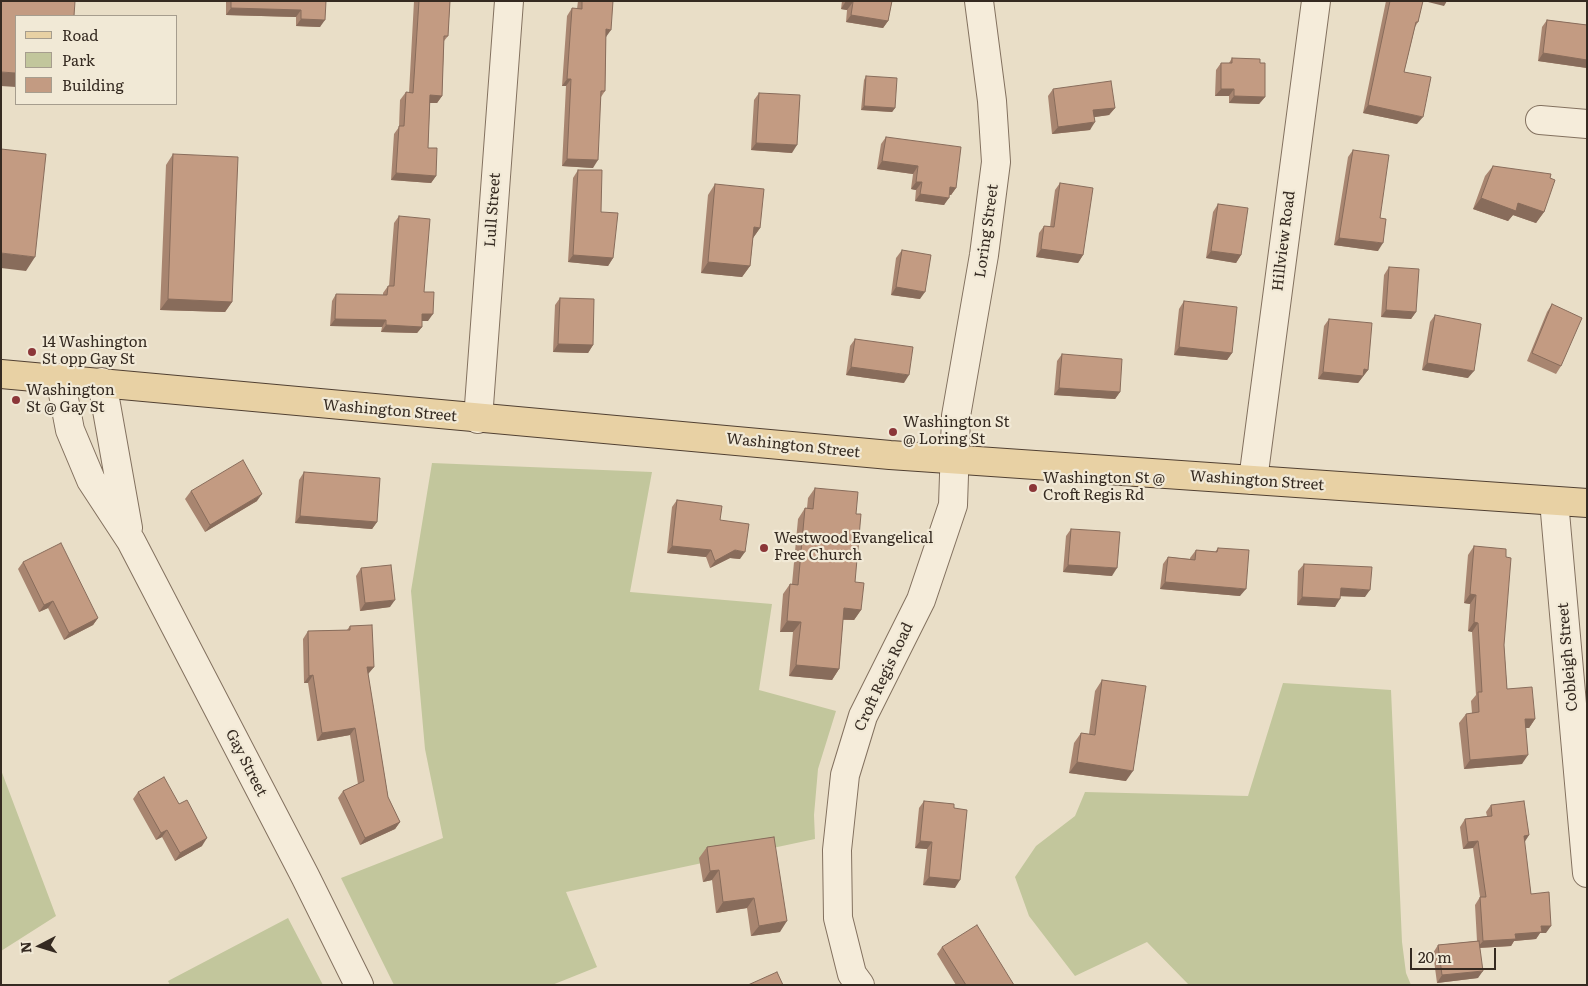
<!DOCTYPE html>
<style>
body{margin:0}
#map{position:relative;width:1588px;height:986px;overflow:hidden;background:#e9dec7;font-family:Literata,serif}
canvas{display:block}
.frame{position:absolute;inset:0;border:2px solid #352a21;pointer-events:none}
.legend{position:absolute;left:15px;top:15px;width:162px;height:90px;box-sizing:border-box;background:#f1e9d6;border:1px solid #a69d8e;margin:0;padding:6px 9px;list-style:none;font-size:15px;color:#352a21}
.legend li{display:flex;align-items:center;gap:10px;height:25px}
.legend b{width:25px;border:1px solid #a69d8e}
.north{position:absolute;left:15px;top:921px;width:50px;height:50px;-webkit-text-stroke:4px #f1e9d6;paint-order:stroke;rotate:265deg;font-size:14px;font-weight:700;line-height:20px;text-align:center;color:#352a21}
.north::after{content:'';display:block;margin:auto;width:18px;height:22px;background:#352a21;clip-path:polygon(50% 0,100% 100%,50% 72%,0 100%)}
.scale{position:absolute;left:1410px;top:948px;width:86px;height:22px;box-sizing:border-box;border:2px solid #352a21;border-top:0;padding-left:6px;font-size:15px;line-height:18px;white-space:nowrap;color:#352a21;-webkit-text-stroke:4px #f1e9d6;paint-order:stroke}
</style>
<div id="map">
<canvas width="1588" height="986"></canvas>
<div class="frame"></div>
<ul class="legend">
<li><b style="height:6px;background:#e8d1a4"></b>Road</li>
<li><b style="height:14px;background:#c2c69c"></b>Park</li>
<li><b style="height:14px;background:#c39b82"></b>Building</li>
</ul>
<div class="north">N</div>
<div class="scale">20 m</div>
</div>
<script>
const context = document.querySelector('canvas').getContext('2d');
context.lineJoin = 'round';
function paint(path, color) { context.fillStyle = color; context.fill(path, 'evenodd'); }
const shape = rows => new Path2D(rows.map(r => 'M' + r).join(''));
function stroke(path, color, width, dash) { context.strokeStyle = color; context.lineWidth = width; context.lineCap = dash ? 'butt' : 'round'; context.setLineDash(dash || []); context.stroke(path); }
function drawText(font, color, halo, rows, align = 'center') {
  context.font = font + ' Literata,serif'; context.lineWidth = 4.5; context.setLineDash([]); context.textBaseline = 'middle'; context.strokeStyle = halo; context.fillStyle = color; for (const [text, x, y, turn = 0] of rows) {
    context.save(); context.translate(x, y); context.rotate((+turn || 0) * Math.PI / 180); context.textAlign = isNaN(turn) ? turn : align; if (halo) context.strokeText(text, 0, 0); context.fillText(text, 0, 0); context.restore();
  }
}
paint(shape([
 [432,463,652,472,630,592,772,604,759,690,836,711,818,769,814,815,815,839,566,892,597,967,552,985,394,985,341,878,443,838,425,749,411,591],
 [1283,683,1391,690,1402,942,1406,973,1411,985,1189,985,1147,942,1075,976,1029,916,1015,877,1036,846,1075,816,1085,792,1248,796],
 [1,770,56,916,1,951],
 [288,918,323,985,170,985,168,981]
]), '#c2c69c');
const minor = shape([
 [1540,120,1587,124],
 [60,378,70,430,91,480,131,541,305,876,359,985],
 [102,382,128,528],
 [478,419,509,1],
 [1253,480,1316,1],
 [1554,501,1587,873],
 [860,985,852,974,838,918,837,850,845,775,863,716,921,600,953,505,956,416,984,255,996,162,992,101,979,1]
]);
const major = shape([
 [1,374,890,455,1587,503]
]);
stroke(minor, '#83715f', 30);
stroke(major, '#514032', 30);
stroke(minor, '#f5ecda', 28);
stroke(major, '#e8d1a4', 28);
paint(shape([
 [226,1,326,1,320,27,296,26,296,17,226,15],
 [414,1,450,1,448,36,444,41,442,96,437,103,430,103,428,148,436,176,431,183,391,180,394,134,399,127,400,100,406,92,409,93],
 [578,1,613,1,606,37,605,91,601,97,593,168,562,166,566,86,562,86,567,16,572,8,577,9],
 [842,1,892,1,888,21,883,28,846,22,847,10,841,9],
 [1386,1,1423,1,1418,22,1415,27,1404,72,1417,124,1363,113],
 [1547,20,1587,25,1587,68,1538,61,1542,27],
 [1232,58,1260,63,1265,97,1259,104,1229,103,1229,96,1215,96,1216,70,1221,63,1229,63],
 [866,76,895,108,892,112,861,110,864,80],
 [1053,89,1115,108,1109,115,1094,117,1090,130,1052,134,1048,96],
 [759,93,792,153,751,150,754,100],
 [886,137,956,188,951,195,949,195,944,205,915,201,916,190,911,189,913,174,877,169,881,144],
 [1353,150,1378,251,1334,245,1348,157],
 [173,154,232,302,225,312,160,310,166,165],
 [1493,166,1550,178,1544,212,1536,223,1513,215,1508,221,1473,209,1485,176],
 [578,170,601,212,613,258,608,266,568,262,573,178],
 [1060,183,1083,255,1078,263,1036,257,1039,233,1044,226,1050,227,1055,190],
 [715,184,760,228,753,238,750,266,742,277,701,273,708,195],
 [1218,204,1241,255,1236,263,1206,258,1213,212],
 [399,216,424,292,428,321,422,321,422,327,417,333,381,332,382,327,330,326,332,301,336,294,383,295,383,293,388,286,389,286,394,223],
 [902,250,920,299,891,295,896,258],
 [1389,267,1416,312,1411,319,1381,317,1384,275],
 [560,298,593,345,588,353,553,352,555,305],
 [1184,301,1232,353,1227,360,1174,355,1179,309],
 [1552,304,1561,366,1556,374,1527,361,1547,312],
 [1435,315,1468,378,1422,370,1430,322],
 [1329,319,1368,370,1358,383,1318,379,1324,326],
 [855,339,904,383,846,375,850,346],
 [1062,354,1120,392,1115,399,1054,395,1057,361],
 [304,472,377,522,372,529,295,523,299,480],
 [815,488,856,514,855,582,861,610,854,620,843,620,839,669,832,680,789,676,793,632,780,632,783,594,790,584,792,584,798,519,805,508,807,508,808,498],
 [191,491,257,501,205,532,185,499],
 [677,500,720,520,740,559,730,558,710,568,706,557,667,553,672,507],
 [1071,529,1112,576,1063,572,1066,536],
 [1474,546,1506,557,1504,645,1507,689,1535,719,1529,728,1526,728,1522,764,1464,769,1459,723,1466,714,1472,713,1471,701,1476,695,1472,632,1468,631,1470,604,1464,603,1468,555],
 [1218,548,1240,596,1160,589,1163,564,1168,557,1190,559,1190,558,1196,550,1215,552],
 [23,562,98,618,93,625,64,640,48,608,39,612,18,569],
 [1304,564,1365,597,1340,596,1335,607,1297,605,1298,571],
 [361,568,390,607,360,611,356,576],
 [350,626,374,667,368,674,388,797,400,822,395,829,360,845,338,798,343,791,358,784,350,735,317,741,308,683,304,683,303,639,308,631,347,630],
 [1102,680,1126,781,1069,773,1074,743,1081,733,1089,734,1095,691],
 [138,792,202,846,175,861,162,837,156,840,133,799],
 [924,801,954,808,955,888,923,885,927,849,915,848,919,808],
 [1491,805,1529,835,1524,842,1531,894,1546,933,1540,933,1536,939,1514,941,1511,946,1480,948,1478,978,1437,983,1433,953,1438,945,1477,941,1475,905,1480,897,1473,848,1463,849,1460,827,1465,819,1487,816,1486,812],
 [774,837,780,932,751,936,747,908,716,913,712,880,703,882,699,858,707,847],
 [942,947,1014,985,956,985,937,954]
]), '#a88570');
paint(shape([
 [846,1,853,2,847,10,841,9],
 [1424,1,1447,1,1444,6],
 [231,8,301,10,296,17,226,15],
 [851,15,888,21,883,28,846,22],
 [301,19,325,20,320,27,296,26],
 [606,29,611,30,606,37],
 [1543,53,1587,60,1587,68,1538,61],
 [1,72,16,73,16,87,1,86],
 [567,79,571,79,566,86,562,86],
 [1221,89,1234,89,1229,96,1215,96],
 [430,95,442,96,437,103,425,103],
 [1234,96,1265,97,1259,104,1229,103],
 [1368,105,1423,117,1417,124,1363,113],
 [864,106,895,108,892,112,861,110],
 [1115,108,1109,115,1088,118,1093,110],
 [1095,122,1090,130,1052,134,1058,127],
 [756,143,797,145,792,153,751,150],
 [567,159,598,160,593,168,562,166],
 [882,161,918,166,913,174,877,169],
 [396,173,436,176,431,183,391,180],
 [916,182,922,182,916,190,911,189],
 [950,187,956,188,951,195,945,194],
 [920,194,949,198,944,205,915,201],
 [1481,198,1518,203,1544,212,1536,223,1513,215,1508,221,1473,209],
 [754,227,760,228,753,238,746,238],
 [1339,238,1383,243,1378,251,1334,245],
 [1041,249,1083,255,1078,263,1036,257],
 [1211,251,1241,255,1236,263,1206,258],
 [1,253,35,257,26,271,1,268],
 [573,255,613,258,608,266,568,262],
 [708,262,750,266,742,277,701,273],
 [896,287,925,292,920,299,891,295],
 [168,299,232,302,225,312,160,310],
 [1386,310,1416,312,1411,319,1381,317],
 [422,314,433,314,428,321,417,321],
 [335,319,386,320,382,327,330,326],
 [386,325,422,327,417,333,381,332],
 [558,344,593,345,588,353,553,352],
 [1179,347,1232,353,1227,360,1174,355],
 [1427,363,1474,371,1468,378,1422,370],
 [851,367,909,375,904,383,846,375],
 [1364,369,1368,370,1358,383,1318,379,1323,372],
 [1059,388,1120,392,1115,399,1054,395],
 [262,494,257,501,205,532,210,525],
 [300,516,377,522,372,529,295,523],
 [672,546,711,550,706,557,667,553],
 [735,550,745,552,740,559,730,558,710,568,715,561],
 [1068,565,1117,568,1112,576,1063,572],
 [1165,582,1246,589,1240,596,1160,589],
 [1341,588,1370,590,1365,597,1336,596],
 [1470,594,1476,595,1470,604,1464,603],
 [1302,597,1340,599,1335,607,1297,605],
 [395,600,390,607,360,611,365,603],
 [53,601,48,608,39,612,44,605],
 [844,608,861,610,854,620,837,619],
 [98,618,93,625,64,640,69,633],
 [787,621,801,622,793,632,780,632],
 [1474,622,1478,623,1472,632,1468,631],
 [796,665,839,669,832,680,789,676],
 [367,667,374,667,368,674,362,674],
 [313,675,308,683,304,683,309,676],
 [1525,719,1535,719,1529,728,1519,728],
 [355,728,350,735,317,741,322,733],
 [1528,755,1522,764,1464,769,1470,760],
 [1077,762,1133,771,1126,781,1069,773],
 [400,822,395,829,360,845,365,838],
 [167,830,162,837,156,840,161,833],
 [1529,835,1524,843,1524,836],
 [207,838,202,846,175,861,180,853],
 [920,841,932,842,927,849,915,848],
 [1478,841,1473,848,1463,849,1468,842],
 [719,870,712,880,703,882,710,871],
 [929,877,960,880,955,888,923,885],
 [754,898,747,908,716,913,723,902],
 [787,921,780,932,751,936,759,926],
 [1541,926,1551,926,1546,933,1540,933,1536,939,1514,941,1511,946,1477,948,1483,941,1515,934],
 [1483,971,1478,978,1437,983,1442,975]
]), '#886c5b');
const building = shape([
 [1,1,75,1,74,16,16,16,16,73,1,72,1,1],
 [231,1,326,1,325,20,301,19,301,10,231,8,231,1],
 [419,1,450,1,448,36,444,36,442,96,430,95,428,148,437,148,436,176,396,173,399,126,404,126,406,92,413,93,419,1],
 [582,1,613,1,611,30,606,29,605,91,601,91,598,160,567,159,571,79,567,79,572,8,582,9,582,1],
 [846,1,892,1,888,21,851,15,853,2,846,1],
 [1390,1,1423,1,1418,22,1416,22,1404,72,1431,77,1423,117,1368,105,1390,1],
 [1547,20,1587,25,1587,60,1543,53,1547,20],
 [1232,58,1260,59,1260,63,1265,63,1265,97,1234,96,1234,89,1221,89,1221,63,1232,63,1232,58],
 [866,76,897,78,895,108,864,106,866,76],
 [1111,81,1115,108,1093,110,1095,122,1058,127,1053,89,1111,81],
 [759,93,800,95,797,145,756,143,759,93],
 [886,137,961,147,956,188,950,187,949,198,920,194,922,182,916,182,918,166,882,161,886,137],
 [1,149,46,154,35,257,1,253,1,149],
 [1353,150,1389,155,1380,218,1386,219,1383,243,1339,238,1353,150],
 [173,154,238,157,232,302,168,299,173,154],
 [1493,166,1551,174,1550,178,1555,180,1544,212,1518,203,1516,211,1481,198,1493,166],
 [578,170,602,170,601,212,618,213,613,258,573,255,578,170],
 [1060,183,1093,188,1083,255,1041,249,1044,226,1054,227,1060,183],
 [715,184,764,189,760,228,754,227,750,266,708,262,715,184],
 [1218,204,1248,208,1241,255,1211,251,1218,204],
 [399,216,430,219,424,292,434,292,433,314,422,314,422,327,386,325,386,320,335,319,336,294,387,295,388,286,394,286,399,216],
 [902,250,931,255,925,292,896,287,902,250],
 [1389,267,1419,269,1416,312,1386,310,1389,267],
 [560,298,594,299,593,345,558,344,560,298],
 [1184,301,1237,307,1232,353,1179,347,1184,301],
 [1552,304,1582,318,1561,366,1532,353,1552,304],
 [1435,315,1481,324,1474,371,1427,363,1435,315],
 [1329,319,1372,323,1368,370,1364,369,1363,376,1323,372,1329,319],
 [855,339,913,347,909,375,851,367,855,339],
 [1062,354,1122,359,1120,392,1059,388,1062,354],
 [243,460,262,494,210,525,191,491,243,460],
 [304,472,380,478,377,522,300,516,304,472],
 [815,488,858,492,856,514,861,514,855,582,864,583,861,610,844,608,839,669,796,665,801,622,787,621,790,584,798,585,805,508,813,509,815,488],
 [677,500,722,506,720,520,749,524,745,552,735,550,715,561,711,550,672,546,677,500],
 [1071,529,1120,532,1117,568,1068,565,1071,529],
 [61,543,98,618,69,633,53,601,44,605,23,562,61,543],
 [1474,546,1506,549,1506,557,1511,558,1504,645,1507,689,1532,687,1535,719,1525,719,1528,755,1470,760,1466,714,1479,712,1478,692,1482,692,1478,623,1474,622,1476,595,1470,594,1474,546],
 [1218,548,1249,550,1246,589,1165,582,1168,557,1195,560,1196,550,1217,552,1218,548],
 [1304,564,1372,567,1370,590,1341,588,1340,599,1302,597,1304,564],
 [391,565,395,600,365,603,361,568,391,565],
 [372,625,374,667,367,667,388,797,400,822,365,838,343,791,364,781,355,728,322,733,313,675,309,676,308,631,350,630,350,626,372,625],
 [1102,680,1146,686,1133,771,1077,762,1081,733,1095,735,1102,680],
 [164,777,179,804,187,800,207,838,180,853,167,830,161,833,138,792,164,777],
 [924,801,954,804,954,808,967,810,960,880,929,877,932,842,920,841,924,801],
 [1524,801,1529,835,1524,836,1531,894,1549,892,1551,926,1541,926,1542,932,1515,934,1516,939,1483,941,1480,897,1486,897,1478,841,1468,842,1465,819,1492,816,1491,805,1524,801],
 [774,837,787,921,759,926,754,898,723,902,719,870,710,871,707,847,774,837],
 [977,925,1014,985,966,985,942,947,977,925],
 [1479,941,1483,971,1442,975,1438,945,1479,941],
 [777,972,783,985,748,985,777,972]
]);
paint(building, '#c39b82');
stroke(building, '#886c5b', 1);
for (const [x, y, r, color] of [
 [32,352,5,"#8b3638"],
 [16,400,5,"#8b3638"],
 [893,432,5,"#8b3638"],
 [1033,488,5,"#8b3638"],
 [764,548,5,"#8b3638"]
]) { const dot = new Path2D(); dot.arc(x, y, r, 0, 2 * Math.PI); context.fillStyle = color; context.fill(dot); stroke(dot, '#f1e9d6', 2); }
drawText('15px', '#352a21', '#f1e9d6', [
 ["Lull Street",493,210,-86],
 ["Loring Street",987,231,-82],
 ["Hillview Road",1284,241,-83],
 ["Washington Street",390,411,5],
 ["Washington Street",793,446,6],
 ["Washington Street",1257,481,4],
 ["Cobleigh Street",1568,657,-95],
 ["Croft Regis Road",884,677,-65],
 ["Gay Street",246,763,63]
]);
drawText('15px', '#352a21', '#f1e9d6', [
 ["14 Washington",42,343],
 ["St opp Gay St",42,360],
 ["Washington",26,391],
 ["St @ Gay St",26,408],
 ["Washington St",903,423],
 ["@ Loring St",903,440],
 ["Washington St @",1043,479],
 ["Croft Regis Rd",1043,496],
 ["Westwood Evangelical",774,539],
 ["Free Church",774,556]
], 'left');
</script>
